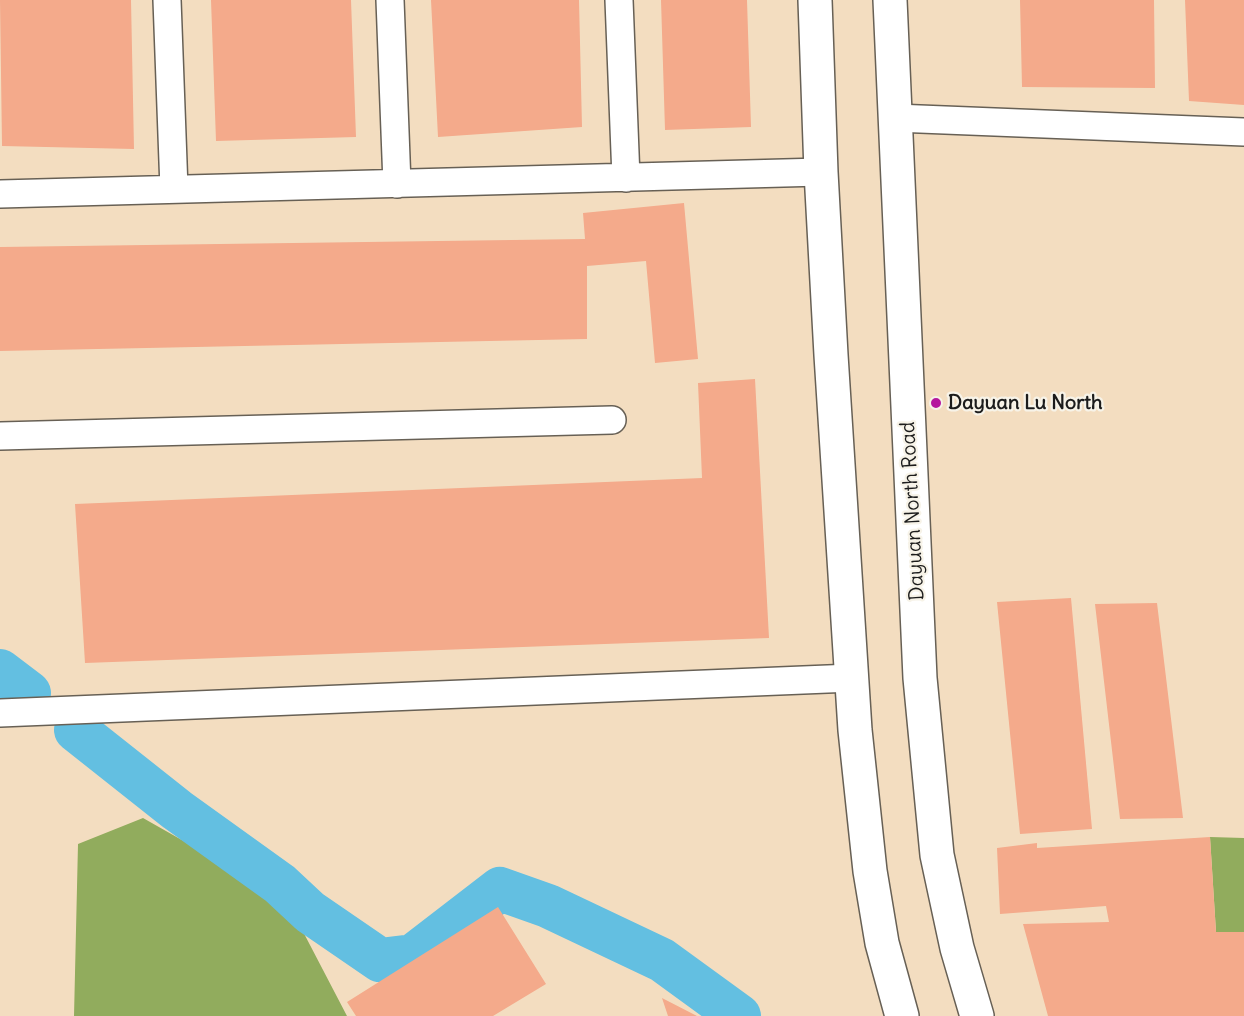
<!DOCTYPE html>
<style>
body{margin:0}
canvas{display:block;background:#f3ddc0}
</style>
<canvas width="1244" height="1016"></canvas>
<script>
const context = document.querySelector('canvas').getContext('2d');
context.lineJoin = 'round';
function paint(path, color) { context.fillStyle = color; context.fill(path, 'evenodd'); }
const shape = rows => new Path2D(rows.map(r => 'M' + r).join(''));
function stroke(path, color, width, dash) { context.strokeStyle = color; context.lineWidth = width; context.lineCap = dash ? 'butt' : 'round'; context.setLineDash(dash || []); context.stroke(path); }
function drawText(font, color, halo, rows, align = 'center') {
  context.font = font + ' Delius,sans-serif'; context.lineWidth = 4.5; context.setLineDash([]); context.textBaseline = 'middle'; context.strokeStyle = halo; context.fillStyle = color; for (const [text, x, y, turn = 0] of rows) {
    context.save(); context.translate(x, y); context.rotate((+turn || 0) * Math.PI / 180); context.textAlign = isNaN(turn) ? turn : align; if (halo) context.strokeText(text, 0, 0); context.fillText(text, 0, 0); context.restore();
  }
}
paint(shape([
 [143,818,286,899,347,1016,74,1016,78,844],
 [1210,837,1244,838,1244,932,1216,932]
]), '#91ac5d');
stroke(shape([
 [0,671,29,693],
 [76,730,177,810,280,884,310,912,380,960,413,956,500,889,548,906,662,960,739,1016]
]), '#63bfe1', 44);
paint(shape([
 [0,0,131,0,134,149,2,146],
 [211,0,351,0,356,137,216,141],
 [431,0,579,0,582,127,438,137],
 [661,0,747,0,751,127,665,130],
 [1020,0,1154,0,1155,88,1022,87],
 [1185,0,1244,0,1244,105,1189,101],
 [684,203,698,359,655,363,646,261,587,266,587,339,0,351,0,247,585,239,583,213],
 [755,379,769,638,85,663,75,504,702,478,698,383],
 [1071,598,1092,829,1020,834,997,602],
 [1157,603,1183,818,1120,819,1095,604],
 [1210,837,1216,932,1244,932,1244,1016,1048,1016,1023,924,1109,922,1106,906,1000,914,997,848,1037,843,1037,848],
 [498,907,546,984,493,1016,356,1016,347,1002],
 [662,998,697,1016,668,1016]
]), '#f4aa8b');
const minor = shape([
 [167,0,174,189],
 [390,0,397,184],
 [619,0,626,178],
 [895,118,1244,132],
 [0,194,821,172],
 [0,436,612,420],
 [0,713,852,678]
]);
const major = shape([
 [815,0,821,172,831,355,855,730,870,871,882,943,902,1016],
 [890,0,920,678,937,855,957,948,977,1016]
]);
stroke(minor, '#676055', 30);
stroke(major, '#676055', 36);
stroke(minor, '#fff', 27);
stroke(major, '#fff', 33);
for (const [x, y, r, color] of [
 [936,403,6,"#b5179e"]
]) { const dot = new Path2D(); dot.arc(x, y, r, 0, 2 * Math.PI); context.fillStyle = color; context.fill(dot); stroke(dot, '#f7f3e8', 2); }
drawText('bold 20px', '#1c1c1c', '#f7f3e8', [
 ["Dayuan Lu North",948,403]
], 'left');
drawText('20px', '#1c1c1c', '#f7f3e8', [
 ["Dayuan North Road",913,511,-93]
]);
</script>
